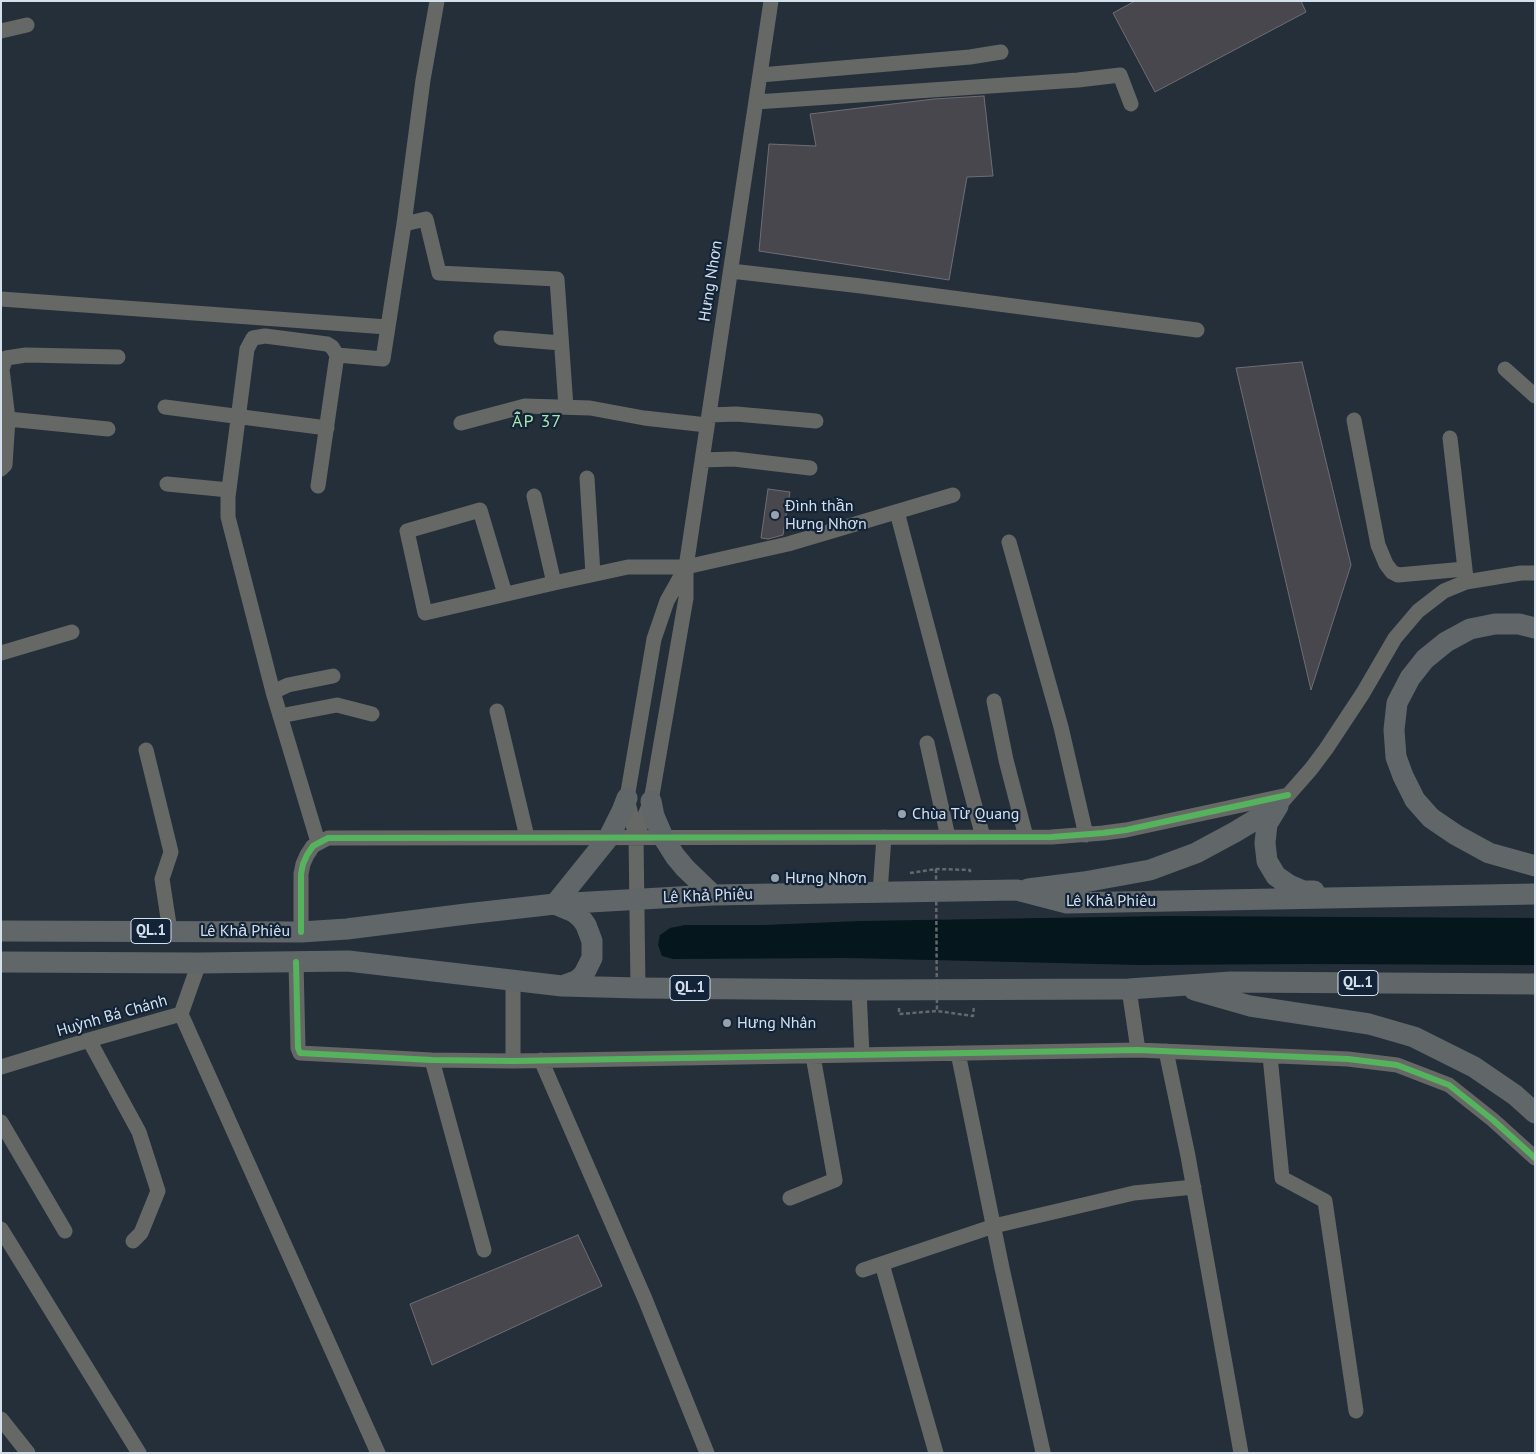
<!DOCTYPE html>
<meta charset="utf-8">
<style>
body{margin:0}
#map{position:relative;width:1536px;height:1454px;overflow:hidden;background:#252f3a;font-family:"PT Sans",sans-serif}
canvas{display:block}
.frame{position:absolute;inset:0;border:2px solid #d5e0ed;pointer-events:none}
</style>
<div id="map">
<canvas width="1536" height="1454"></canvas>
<div class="frame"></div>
</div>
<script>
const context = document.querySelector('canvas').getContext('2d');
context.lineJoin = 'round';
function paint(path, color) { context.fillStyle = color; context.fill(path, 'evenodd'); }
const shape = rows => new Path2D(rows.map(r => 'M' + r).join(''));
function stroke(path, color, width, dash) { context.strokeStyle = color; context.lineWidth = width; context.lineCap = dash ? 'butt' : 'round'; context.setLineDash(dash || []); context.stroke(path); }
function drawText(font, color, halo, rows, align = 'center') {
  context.font = font + ' "PT Sans",sans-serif'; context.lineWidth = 4.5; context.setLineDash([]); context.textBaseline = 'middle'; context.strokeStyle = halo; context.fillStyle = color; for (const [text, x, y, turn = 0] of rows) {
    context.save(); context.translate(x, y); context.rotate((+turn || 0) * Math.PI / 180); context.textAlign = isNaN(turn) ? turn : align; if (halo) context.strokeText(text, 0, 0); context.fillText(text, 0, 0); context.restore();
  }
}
paint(shape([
 [1167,916,1535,918,1535,965,1309,964,1139,965,848,958,673,959,662,956,658,945,660,935,670,928,685,925,764,925,860,921]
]), '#05161d');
const building = shape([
 [1135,1,1301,1,1306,12,1155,92,1113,13,1135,1],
 [984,96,993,176,967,177,949,280,759,251,769,144,816,146,810,114,934,99,984,96],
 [1302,362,1351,565,1311,690,1236,368,1302,362],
 [768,489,790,492,783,535,768,539,761,538,768,489],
 [578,1235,602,1286,432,1365,410,1304,578,1235]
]);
paint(building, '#49474e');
stroke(building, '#6f6d74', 1);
stroke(shape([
 [910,873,936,869,970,870,970,874],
 [899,1008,899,1014,937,1011,973,1016,974,1006]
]), '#64686b', 2.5, [4, 2.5]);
stroke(shape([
 [1,31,27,25],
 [760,75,970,57,1001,52],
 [756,102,1078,80,1120,75,1131,104],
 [404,224,426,219,439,273,557,279,566,407],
 [731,271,861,286,1197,330],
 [1,299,387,327],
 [501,338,561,343],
 [337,355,383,359,404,224,423,80,437,1],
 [1505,369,1535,396],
 [165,407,327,428],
 [709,415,736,414,816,421],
 [8,419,108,429],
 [1354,420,1378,545,1386,564,1392,572,1398,575,1465,569],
 [461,423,525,406,590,408,644,418,707,425],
 [1450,438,1466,578],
 [702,460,734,459,810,468],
 [1,469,5,465,8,419,2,369,6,358,26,355,118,357],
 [587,478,593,574],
 [167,484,229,490],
 [534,496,554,583,628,567,686,567,788,544,953,495],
 [897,512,983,837],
 [1009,542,1061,727,1086,835],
 [505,594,480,510,407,531,425,613,554,583],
 [1,653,72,632],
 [273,692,288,685,333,676],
 [994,701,1006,760,1026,837],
 [497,711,527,837],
 [280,716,337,705,372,714],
 [927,743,948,837],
 [146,750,171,852,162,879,170,931],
 [1282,802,1311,769,1326,749,1363,693,1395,638,1418,611,1444,591,1466,582,1521,573,1535,573],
 [636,837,651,801,686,598,686,567,771,1],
 [318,842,273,692,228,517,228,497,247,349,253,338,265,336,327,344,332,347,337,355,318,486],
 [880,892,884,837],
 [301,932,301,874,303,864,307,855,313,846,328,838,1052,837,1103,833,1126,830,1288,795],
 [296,962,298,1048,300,1053,432,1060,513,1061,1138,1050,1348,1059,1397,1065,1449,1085,1493,1120,1535,1158],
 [513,980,513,1061],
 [638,988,636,837,627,798,654,639,667,601,686,567],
 [1129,989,1138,1050],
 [859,990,862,1055],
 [181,1014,378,1453],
 [89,1040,139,1132,158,1191,141,1233,133,1241],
 [1166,1051,1188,1156,1241,1453],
 [958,1053,1002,1268,1043,1452,1042,1453],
 [1270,1056,1282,1178,1325,1201,1356,1411],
 [432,1060,484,1250],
 [541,1060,645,1299,707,1453],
 [1,1067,89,1040,181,1014,199,963],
 [1,1122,65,1231],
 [790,1198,835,1180,813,1056],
 [1,1229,139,1453],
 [882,1264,936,1453],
 [863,1270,994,1226,1134,1193,1194,1187],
 [1,1419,28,1453]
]), '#666865', 15);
stroke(shape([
 [1535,628,1519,624,1495,624,1470,629,1446,642,1425,659,1410,678,1397,703,1394,730,1396,757,1403,776,1415,800,1431,818,1456,835,1489,853,1535,866],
 [651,801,654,816,663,837,675,856,685,868,713,895],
 [1278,806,1267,824,1265,843,1267,861,1276,876,1289,885,1303,891,1314,891],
 [1028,889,1084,882,1150,870,1196,853,1235,832,1278,806],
 [555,904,609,837,622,811,627,798],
 [555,904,574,912,581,918,586,925,592,941,592,958,584,974,578,980,562,986],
 [1,931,301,932,347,929,466,914,555,904,713,895,1017,890,1067,903,1535,894],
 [1,962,199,963,348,961,562,986,638,988,859,990,1129,989,1231,982,1535,984],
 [1194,990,1250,1006,1369,1024,1414,1037,1474,1067,1515,1095,1535,1113]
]), '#616668', 21);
stroke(shape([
 [936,869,937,1011]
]), '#64686b', 2.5, [4, 2.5]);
stroke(shape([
 [301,932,301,874,303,864,307,855,313,846,328,838,1052,837,1103,833,1126,830,1288,795],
 [296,962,298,1048,300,1053,432,1060,513,1061,1138,1050,1348,1059,1397,1065,1449,1085,1493,1120,1535,1158]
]), '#56b35d', 6);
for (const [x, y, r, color] of [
 [775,515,5,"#97a2ae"],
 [902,814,5,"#97a2ae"],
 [775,878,5,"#97a2ae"],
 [727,1023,5,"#97a2ae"]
]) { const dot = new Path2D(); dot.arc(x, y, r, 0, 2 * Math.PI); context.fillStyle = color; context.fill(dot); stroke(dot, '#132438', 2); }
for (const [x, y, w] of [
 [151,931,40],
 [1358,983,40],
 [690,988,40]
]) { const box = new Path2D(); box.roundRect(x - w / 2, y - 12.5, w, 25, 4); context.fillStyle = '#132438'; context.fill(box); stroke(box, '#d5e0ed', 1); }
drawText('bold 15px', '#d5e0ed', null, [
 ["QL.1",151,931],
 ["QL.1",1358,983],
 ["QL.1",690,988]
]);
drawText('16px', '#d5e0ed', '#132438', [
 ["Hưng Nhơn",711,281,-81],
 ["Lê Khả Phiêu",708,896,-2],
 ["Lê Khả Phiêu",1111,901],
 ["Lê Khả Phiêu",245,931],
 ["Huỳnh Bá Chánh",112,1016,-16]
]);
drawText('16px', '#d5e0ed', '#132438', [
 ["Đình thần",785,506],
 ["Hưng Nhơn",785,524],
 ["Chùa Từ Quang",912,814],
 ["Hưng Nhơn",785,878],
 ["Hưng Nhân",737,1023]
], 'left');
context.letterSpacing = '1px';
drawText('18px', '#a7e5ac', '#132438', [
 ["ẤP 37",537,422]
]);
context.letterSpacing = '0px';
</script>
